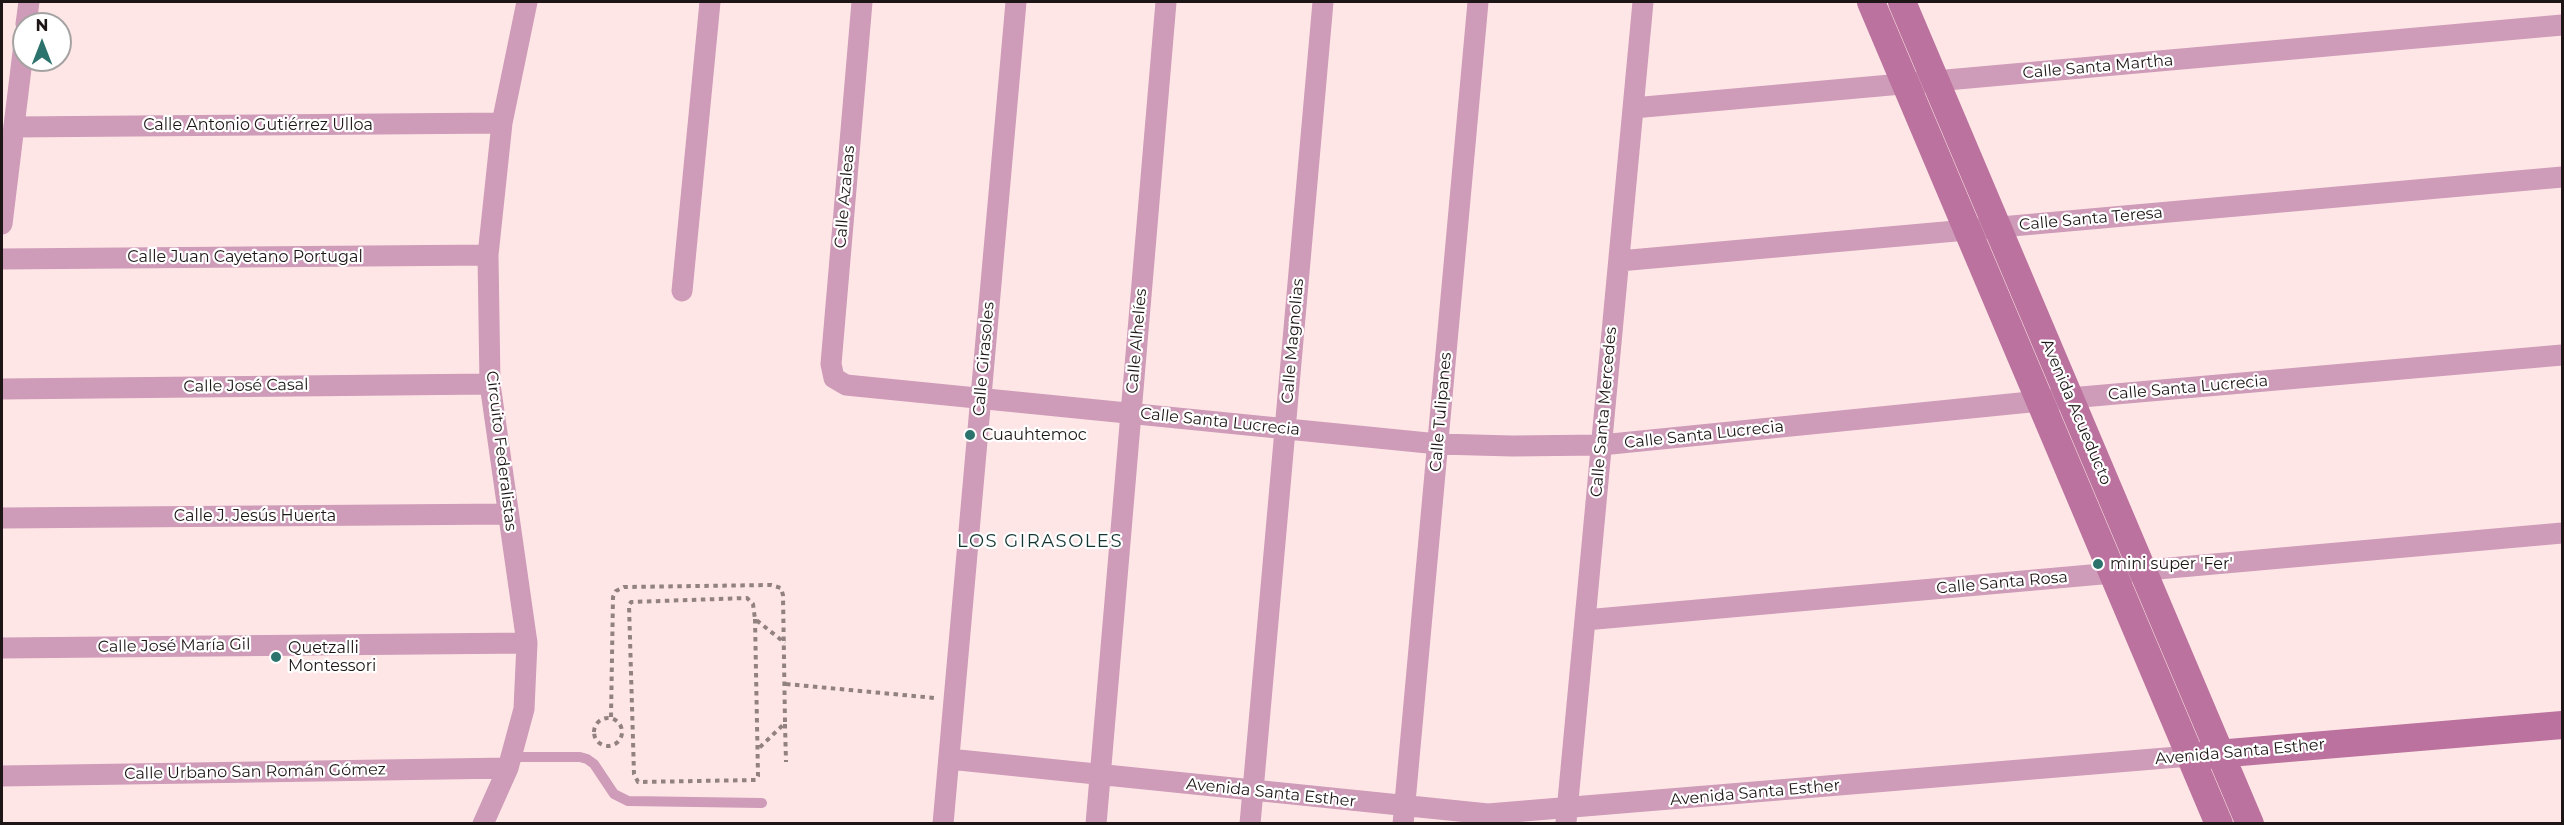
<!DOCTYPE html>
<meta charset="utf-8">
<style>
body{margin:0}
#map{position:relative;width:2564px;height:825px;overflow:hidden;background:#ffe6e6;font-family:Montserrat,sans-serif}
canvas{display:block}
.frame{position:absolute;inset:0;border:3px solid #1e1616;pointer-events:none}
.north{position:absolute;left:12px;top:12px;width:60px;height:60px;box-sizing:border-box;background:#fff;border:2px solid #a5a2a2;border-radius:50%;rotate:0deg;font-size:16px;font-weight:700;line-height:24px;text-align:center;color:#1e1616}
.north::after{content:'';display:block;margin:auto;width:21px;height:27px;background:#2b736c;clip-path:polygon(50% 0,100% 100%,50% 72%,0 100%)}
</style>
<div id="map">
<canvas width="2564" height="825"></canvas>
<div class="frame"></div>
<div class="north">N</div>
</div>
<script>
const context = document.querySelector('canvas').getContext('2d');
context.lineJoin = 'round';
const shape = rows => new Path2D(rows.map(r => 'M' + r).join(''));
function stroke(path, color, width, dash) { context.strokeStyle = color; context.lineWidth = width; context.lineCap = dash ? 'butt' : 'round'; context.setLineDash(dash || []); context.stroke(path); }
function drawText(font, color, halo, rows, align = 'center') {
  context.font = font + ' Montserrat,sans-serif'; context.lineWidth = 4.5; context.setLineDash([]); context.textBaseline = 'middle'; context.strokeStyle = halo; context.fillStyle = color; for (const [text, x, y, turn = 0] of rows) {
    context.save(); context.translate(x, y); context.rotate((+turn || 0) * Math.PI / 180); context.textAlign = isNaN(turn) ? turn : align; if (halo) context.strokeText(text, 0, 0); context.fillText(text, 0, 0); context.restore();
  }
}
stroke(shape([
 [755,619,758,776,756,780,638,782,634,774,629,605,631,602,747,598,753,604,755,619,785,643],
 [786,684,935,698],
 [611,717,613,597,616,591,624,587,771,585,781,588,783,595,785,723,758,749],
 '594 732a14 14 0 1 1 28 0a14 14 0 1 1-28 0Z',
 [785,724,786,762]
]), '#928181', 4, [4.5, 4.5]);
stroke(shape([
 [511,757,580,757,587,759,594,764,614,794,628,801,762,803]
]), '#ce9bb8', 10);
stroke(shape([
 [862,2,831,364,834,378,846,385,1438,444,1512,446,1601,445,2070,398,2562,355],
 [26,24,29,2],
 [1633,108,2562,25],
 [14,127,502,123],
 [2,224,24,44],
 [2,259,488,255],
 [1619,261,2562,177],
 [682,291,710,2],
 [2,389,490,384],
 [2,518,508,514],
 [1585,620,2562,533],
 [2,648,527,643],
 [949,759,1488,814,2190,756],
 [2,776,508,768],
 [1566,822,1643,2],
 [483,824,508,768,524,709,527,643,490,384,488,255,502,123,527,2],
 [943,824,1016,2],
 [1096,824,1166,2],
 [1250,824,1323,2],
 [1403,824,1478,2]
]), '#ce9bb8', 21);
stroke(shape([
 [1871,2,2219,824],
 [1902,2,2250,824],
 [2205,755,2562,725]
]), '#bb729e', 28);
for (const [x, y, r, color] of [
 [970,435,6,"#2b736c"],
 [2098,564,6,"#2b736c"],
 [276,657,6,"#2b736c"]
]) { const dot = new Path2D(); dot.arc(x, y, r, 0, 2 * Math.PI); context.fillStyle = color; context.fill(dot); stroke(dot, '#fff', 2); }
drawText('16px', '#1e1616', '#fff', [
 ["Calle Santa Martha",2098,67,-5],
 ["Calle Antonio Gutiérrez Ulloa",258,125],
 ["Calle Azaleas",845,197,-85],
 ["Calle Santa Teresa",2091,219,-5],
 ["Calle Juan Cayetano Portugal",245,257],
 ["Calle Alhelíes",1137,341,-85],
 ["Calle Magnolias",1293,341,-85],
 ["Calle Girasoles",984,359,-85],
 ["Calle José Casal",246,386,-1],
 ["Calle Santa Lucrecia",2188,388,-5],
 ["Calle Tulipanes",1441,412,-85],
 ["Calle Santa Mercedes",1604,412,-85],
 ["Avenida Acueducto",2076,412,67],
 ["Calle Santa Lucrecia",1220,422,6],
 ["Calle Santa Lucrecia",1704,435,-6],
 ["Circuito Federalistas",501,451,83],
 ["Calle J. Jesús Huerta",255,516],
 ["Calle Santa Rosa",2002,583,-5],
 ["Calle José María Gil",174,646,-1],
 ["Avenida Santa Esther",2240,752,-5],
 ["Calle Urbano San Román Gómez",255,772,-1],
 ["Avenida Santa Esther",1271,793,6],
 ["Avenida Santa Esther",1755,793,-5]
]);
drawText('16px', '#1e1616', '#fff', [
 ["Cuauhtemoc",982,435],
 ["mini super 'Fer'",2110,564],
 ["Quetzalli",288,648],
 ["Montessori",288,666]
], 'left');
context.letterSpacing = '1.5px';
drawText('18px', '#143632', '#fff', [
 ["LOS GIRASOLES",1040,542]
]);
context.letterSpacing = '0px';
</script>
